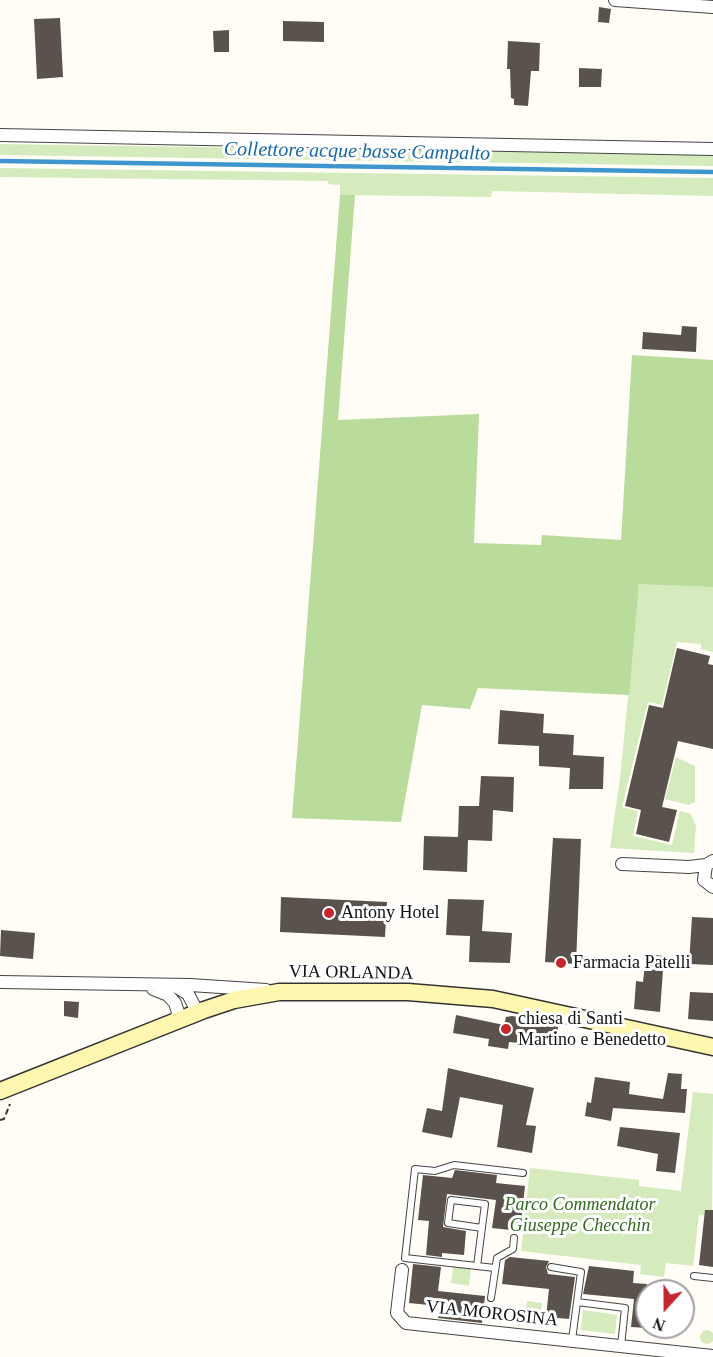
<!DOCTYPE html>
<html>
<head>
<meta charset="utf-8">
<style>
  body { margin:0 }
  #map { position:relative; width:713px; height:1357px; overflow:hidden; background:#fffdf5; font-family:Georgia,serif }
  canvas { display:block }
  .north { position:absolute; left:635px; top:1279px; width:60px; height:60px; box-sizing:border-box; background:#fff; border:2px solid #a0a0a0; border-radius:50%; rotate:201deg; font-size:16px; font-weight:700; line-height:24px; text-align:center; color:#111 }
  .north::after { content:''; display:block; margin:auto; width:21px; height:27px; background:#c4262e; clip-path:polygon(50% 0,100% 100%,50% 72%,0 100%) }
</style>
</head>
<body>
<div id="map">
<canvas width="713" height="1357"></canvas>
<div class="north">N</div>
</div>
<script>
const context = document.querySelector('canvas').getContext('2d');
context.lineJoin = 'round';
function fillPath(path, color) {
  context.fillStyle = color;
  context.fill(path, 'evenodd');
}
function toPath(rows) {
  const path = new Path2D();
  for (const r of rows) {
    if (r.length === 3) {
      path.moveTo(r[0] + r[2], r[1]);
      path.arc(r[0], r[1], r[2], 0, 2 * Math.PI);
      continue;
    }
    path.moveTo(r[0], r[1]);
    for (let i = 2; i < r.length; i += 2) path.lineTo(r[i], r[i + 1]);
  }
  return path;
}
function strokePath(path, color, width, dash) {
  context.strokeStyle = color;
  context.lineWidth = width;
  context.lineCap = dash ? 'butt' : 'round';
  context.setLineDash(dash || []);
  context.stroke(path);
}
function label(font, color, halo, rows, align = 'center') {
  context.font = font + ' Georgia,serif';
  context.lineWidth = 6;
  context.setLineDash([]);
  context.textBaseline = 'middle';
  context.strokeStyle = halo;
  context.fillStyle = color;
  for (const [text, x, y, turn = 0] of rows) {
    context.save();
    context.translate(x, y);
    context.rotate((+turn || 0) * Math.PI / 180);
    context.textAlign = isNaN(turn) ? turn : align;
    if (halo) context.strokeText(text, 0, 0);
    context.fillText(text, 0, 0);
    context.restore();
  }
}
const green = toPath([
  [0,144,713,155,713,166,0,155],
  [0,168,713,178,713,196,492,191,491,197,340,195,340,185,328,184,328,181,0,177],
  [639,583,713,587,713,652,701,649,701,644,677,642,662,705,648,702,622,807,638,811,633,836,672,845,680,811,691,814,696,826,694,853,610,848,620,779],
  [676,757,695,766,695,802,689,805,665,799],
  [693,1092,713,1094,712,1216,699,1215,693,1266,666,1263,664,1277,640,1274,641,1265,521,1251,530,1168,639,1180,639,1186,681,1191],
  [453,1267,471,1269,469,1286,451,1283],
  [527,1301,542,1303,540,1324,524,1323],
  [583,1310,617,1315,615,1334,581,1330],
  [707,1337,7]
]);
const forest = toPath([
  [340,195,355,195,338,420,479,414,474,543,541,545,542,535,621,540,632,355,713,360,713,587,639,584,629,695,478,688,470,709,422,705,401,822,292,818]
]);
const stream = toPath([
  [0,161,713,172]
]);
const building = toPath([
  [599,7,611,9,609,23,598,22],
  [60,18,63,77,37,79,34,19],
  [283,21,324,22,324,42,283,41],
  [229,30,229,52,214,52,213,31],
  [508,41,540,43,539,71,531,71,528,106,514,105,514,99,511,98,510,69,507,69],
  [579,68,602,69,601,87,579,87],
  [682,326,697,327,696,352,642,349,643,332,681,335],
  [677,648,710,656,708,664,713,665,713,749,678,741,662,807,677,810,669,842,636,834,641,810,625,806,649,705,663,708],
  [500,710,544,714,543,733,574,735,573,755,604,757,603,789,569,789,570,768,539,766,539,746,498,744],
  [481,776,514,777,513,812,493,810,492,841,468,840,467,872,423,870,424,836,458,837,459,806,479,806],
  [553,838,581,839,576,964,545,962],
  [281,897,387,902,385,937,280,932],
  [448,899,484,900,482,931,512,933,510,963,469,962,470,936,446,935],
  [692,917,713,918,713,965,689,964],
  [1,930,35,933,33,959,0,956],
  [646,954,664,956,660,1012,634,1009,636,981,643,982],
  [690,992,713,993,713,1021,688,1019],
  [64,1001,79,1002,78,1018,64,1016],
  [456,1015,504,1025,506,1017,512,1016,559,1024,554,1044,540,1041,538,1045,509,1042,508,1049,488,1046,489,1039,453,1033],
  [448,1068,534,1088,526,1125,536,1126,532,1153,497,1147,503,1105,460,1097,452,1138,422,1132,427,1108,442,1111],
  [668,1073,682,1074,681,1089,687,1089,685,1113,613,1108,611,1121,585,1116,587,1102,591,1103,595,1077,630,1082,629,1094,663,1099],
  [620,1127,680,1133,675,1173,656,1171,658,1154,617,1146],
  [455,1170,497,1175,496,1183,525,1186,520,1231,492,1228,496,1200,447,1194,443,1227,466,1231,464,1255,442,1253,442,1257,426,1255,429,1221,418,1220,423,1175,452,1178],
  [705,1210,713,1210,713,1267,699,1265],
  [510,1257,549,1261,546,1267,548,1274,575,1277,569,1319,546,1317,549,1289,502,1284,505,1260],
  [413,1264,441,1267,438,1291,485,1296,482,1323,438,1318,439,1306,409,1303],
  [589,1266,634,1271,633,1283,647,1284,647,1328,631,1327,634,1299,583,1294]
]);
const path = toPath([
  [0,1120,4,1119,10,1104]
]);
const lane = toPath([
  [477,1266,485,1204,451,1200,448,1223,482,1228],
  [551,1267,581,1272,572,1340],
  [495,1268,405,1258,415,1169,435,1171,454,1165,523,1173],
  [694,1276,713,1278],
  [491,1298,497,1258,513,1249,514,1238],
  [577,1302,625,1308,621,1346]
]);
const street = toPath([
  [615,0,713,7],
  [0,135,713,149],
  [622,864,689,867,706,865,713,861],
  [706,865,704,880,713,887],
  [0,982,190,985,266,990],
  [175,986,188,994,198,1013],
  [153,989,168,995,175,1003,178,1012,176,1021],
  [402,1270,397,1313,406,1323,713,1356]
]);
const secondary = toPath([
  [0,1091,204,1010,234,1000,279,992,408,992,493,999,713,1047]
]);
const markers = [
  [329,913,6,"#c4262e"],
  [561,963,6,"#c4262e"],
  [506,1029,6,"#c4262e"]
];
const poiNames = [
  ["Antony Hotel",341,913],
  ["Farmacia Patelli",573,963],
  ["chiesa di Santi",518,1019],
  ["Martino e Benedetto",518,1040]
];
const streetNames = [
  ["VIA ORLANDA",351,973,1],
  ["VIA MOROSINA",492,1314,6]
];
const parkNames = [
  ["Parco Commendator",580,1205],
  ["Giuseppe Checchin",580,1226]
];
const waterNames = [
  ["Collettore acque basse Campalto",357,152,1]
];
fillPath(green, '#d5ebbd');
fillPath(forest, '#b9dc9c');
strokePath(stream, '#3f96cf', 4.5);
fillPath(building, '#5a524d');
strokePath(lane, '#444', 8);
strokePath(street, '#444', 14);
strokePath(secondary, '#333', 19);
strokePath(path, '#333', 2, [6, 3]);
strokePath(lane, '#fff', 6);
strokePath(street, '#fff', 12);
strokePath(secondary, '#fff6b0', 16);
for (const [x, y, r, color] of markers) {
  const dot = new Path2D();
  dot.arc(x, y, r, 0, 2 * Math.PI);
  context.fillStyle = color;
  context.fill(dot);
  strokePath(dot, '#fff', 2);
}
label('18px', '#111', '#fff', poiNames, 'left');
label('18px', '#111', '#fff', streetNames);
label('italic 18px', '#2f6b1f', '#fff', parkNames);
label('italic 20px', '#1768a6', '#fff', waterNames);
</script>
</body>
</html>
